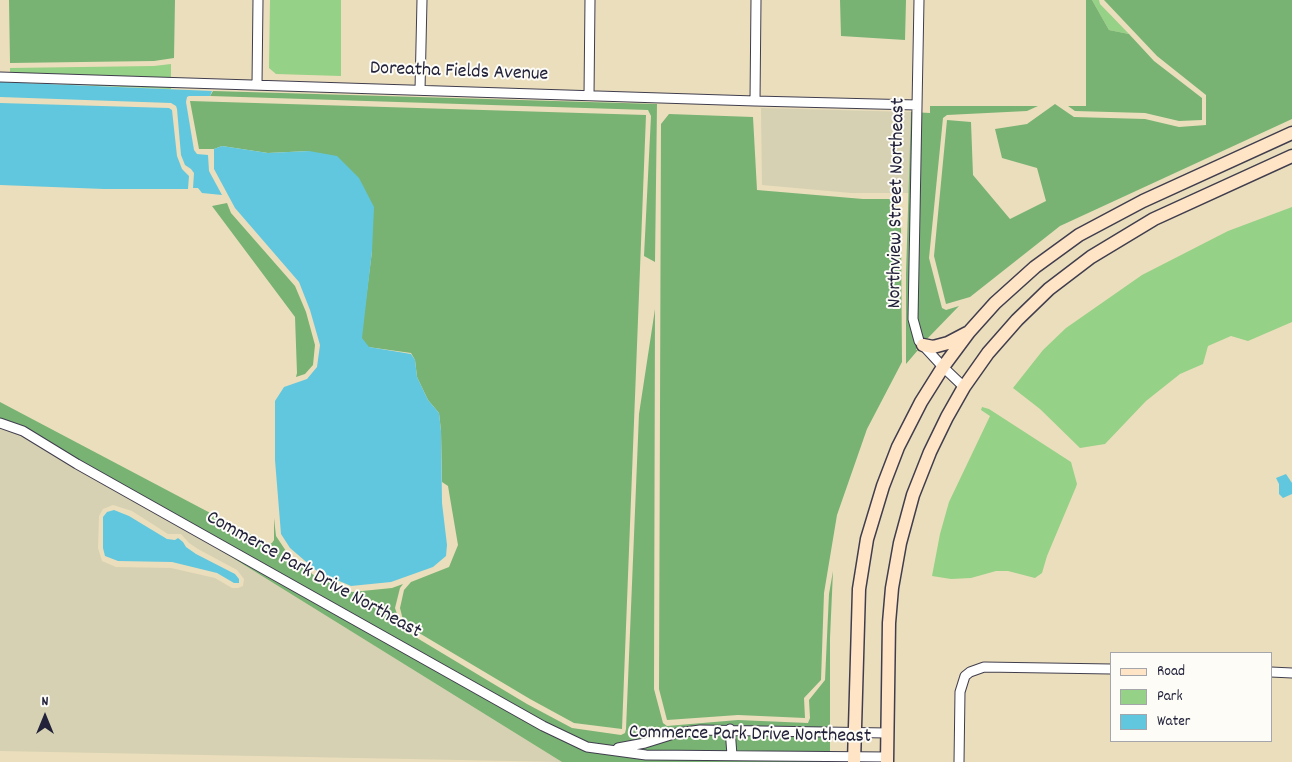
<!DOCTYPE html>
<html>
<head>
<meta charset="utf-8">
<style>
  body { margin:0 }
  #map { position:relative; width:1292px; height:762px; overflow:hidden; background:#ebdebc; font-family:Dekko,sans-serif }
  canvas { display:block }
  .legend { position:absolute; left:1110px; top:652px; width:162px; height:90px; box-sizing:border-box; background:#fdfcf7; border:1px solid #a5a5ac; margin:0; padding:6px 9px; list-style:none; font-size:15px; color:#22223b }
  .legend li { display:flex; align-items:center; gap:10px; height:25px }
  .legend b { width:25px; border:1px solid #a5a5ac }
  .north { position:absolute; left:20px; top:692px; width:50px; height:50px; -webkit-text-stroke:4px #fdfcf7; paint-order:stroke; rotate:0deg; font-size:14px; font-weight:700; line-height:20px; text-align:center; color:#22223b }
  .north::after { content:''; display:block; margin:auto; width:18px; height:22px; background:#22223b; clip-path:polygon(50% 0,100% 100%,50% 72%,0 100%) }
</style>
</head>
<body>
<div id="map">
<canvas width="1292" height="762"></canvas>
<ul class="legend">
<li><b style="height:6px;background:#ffe4c6"></b>Road</li>
<li><b style="height:14px;background:#95d186"></b>Park</li>
<li><b style="height:14px;background:#61c7de"></b>Water</li>
</ul>
<div class="north">N</div>
</div>
<script>
const context = document.querySelector('canvas').getContext('2d');
context.lineJoin = 'round';
function fillPath(path, color) {
  context.fillStyle = color;
  context.fill(path, 'evenodd');
}
function toPath(rows) {
  const path = new Path2D();
  for (const r of rows) {
    path.moveTo(r[0], r[1]);
    for (let i = 2; i < r.length; i += 2) path.lineTo(r[i], r[i + 1]);
  }
  return path;
}
function strokePath(path, color, width, dash) {
  context.strokeStyle = color;
  context.lineWidth = width;
  context.lineCap = dash ? 'butt' : 'round';
  context.setLineDash(dash || []);
  context.stroke(path);
}
function label(font, color, halo, rows, align = 'center') {
  context.font = font + ' Dekko,sans-serif';
  context.lineWidth = 4;
  context.setLineDash([]);
  context.textBaseline = 'middle';
  context.strokeStyle = halo;
  context.fillStyle = color;
  for (const [text, x, y, turn = 0] of rows) {
    context.save();
    context.translate(x, y);
    context.rotate((+turn || 0) * Math.PI / 180);
    context.textAlign = isNaN(turn) ? turn : align;
    if (halo) context.strokeText(text, 0, 0);
    context.fillText(text, 0, 0);
    context.restore();
  }
}
const built = toPath([
  [761,108,911,112,909,193,851,193,762,185],
  [0,421,54,447,562,762,0,751],
  [113,505,132,511,168,534,181,534,189,543,198,549,237,570,244,579,243,586,238,588,232,588,215,578,171,568,116,567,102,561,98,548,99,516,103,509]
]);
const green = toPath([
  [270,0,341,0,341,76,276,74,269,68],
  [1092,0,1099,0,1100,4,1129,34,1109,30],
  [171,64,171,89,10,82,10,68,154,66],
  [1292,207,1292,322,1248,341,1231,336,1208,346,1203,364,1180,374,1146,401,1105,444,1080,448,1040,409,1013,388,1043,350,1066,328,1142,275,1228,231],
  [982,407,989,409,1071,462,1077,484,1076,487,1047,556,1042,573,1035,578,1008,571,996,571,971,578,951,579,932,576,940,534,949,502,990,416,981,410]
]);
const forest = toPath([
  [9,0,175,0,174,58,154,61,10,63],
  [840,0,906,0,905,40,841,36],
  [1086,0,1092,0,1109,30,1129,34,1154,61,1202,98,1202,120,1179,121,1145,113,1075,111,1068,106,1086,106],
  [1104,0,1292,0,1292,119,1060,226,970,297,946,304,934,256,947,120,971,122,973,175,1010,219,1046,201,1037,168,1002,158,995,129,1027,124,1055,104,1074,117,1145,119,1179,127,1206,125,1206,95,1157,56],
  [213,91,657,104,655,262,644,256,651,116,648,110,210,96],
  [190,101,646,115,622,729,574,723,530,699,404,624,400,608,404,590,411,582,449,567,458,545,448,486,442,482,441,431,439,413,428,400,417,377,415,360,411,353,368,347,361,338,372,251,309,151,268,153,222,146,214,149,199,149],
  [930,106,1038,106,1027,111,947,115,943,118,929,258,942,308,946,310,959,306,927,339,918,338,916,350,918,350,906,364,906,274,911,112,930,113],
  [669,114,753,117,757,190,863,199,894,199,901,229,902,362,867,429,837,515,824,593,821,680,804,698,805,718,738,715,667,720,659,689,661,124],
  [227,203,231,213,295,286,306,312,315,345,313,365,305,374,296,377,297,373,295,317,212,206],
  [655,309,654,689,663,723,667,726,738,720,808,723,810,718,809,700,825,680,829,594,833,571,830,638,830,762,562,762,54,447,0,421,0,402,269,544,272,543,274,540,274,518,276,536,286,551,286,557,306,569,316,577,352,592,392,588,403,584,400,588,395,608,402,629,527,704,572,728,621,735,625,733,626,729,639,414]
]);
const water = toPath([
  [0,82,212,91,210,96,189,96,187,97,186,102,194,150,197,154,208,155,209,171,222,195,202,193,198,188,193,188,194,173,191,169,185,165,181,155,177,109,176,106,171,103,0,97],
  [0,103,169,108,172,110,177,156,182,169,189,176,188,189,104,189,0,185],
  [222,146,268,153,309,151,337,156,359,178,374,207,372,251,362,338,369,347,411,354,415,360,417,377,428,400,439,413,441,431,442,503,447,545,446,556,433,567,391,582,351,586,318,572,290,548,281,534,275,460,275,401,284,387,307,379,317,367,320,345,310,310,299,282,235,208,214,169,214,149],
  [1286,474,1292,483,1292,494,1283,498,1279,494,1279,484,1276,478],
  [114,510,129,516,167,539,175,540,178,538,183,542,186,547,196,554,235,574,239,579,239,583,234,583,217,573,172,562,118,561,105,556,103,548,103,517,107,512]
]);
const street = toPath([
  [919,0,913,319,919,341,943,367,964,387],
  [0,77,755,101,917,105],
  [257,84,258,0],
  [420,90,422,0],
  [589,95,590,0],
  [755,101,756,0],
  [0,423,23,431,77,464,543,726,587,747,646,755,887,757],
  [1271,672,1292,673],
  [730,729,732,755],
  [618,748,645,743,677,733,700,730,887,733],
  [959,762,960,692,965,676,970,672,984,667,1111,669]
]);
const secondary = toPath([
  [923,345,933,347,948,343,967,333],
  [854,762,859,589,867,539,883,486,898,447,921,402,943,367,969,332,995,303,1035,267,1079,235,1143,201,1292,133],
  [887,762,889,623,892,588,900,543,913,495,930,452,947,417,964,387,988,353,1017,320,1049,289,1091,257,1154,219,1292,156]
]);
const streetNames = [
  ["Doreatha Fields Avenue",459,73,2],
  ["Northview Street Northeast",898,203,-89],
  ["Commerce Park Drive Northeast",313,576,29],
  ["Commerce Park Drive Northeast",750,736,1]
];
fillPath(built, '#d6d1b2');
fillPath(green, '#95d186');
fillPath(forest, '#78b373');
fillPath(water, '#61c7de');
strokePath(street, '#403e4e', 11);
strokePath(secondary, '#403e4e', 15);
strokePath(street, '#fff', 9);
strokePath(secondary, '#ffe4c6', 12);
label('20px', '#22223b', '#fdfcf7', streetNames);
</script>
</body>
</html>
